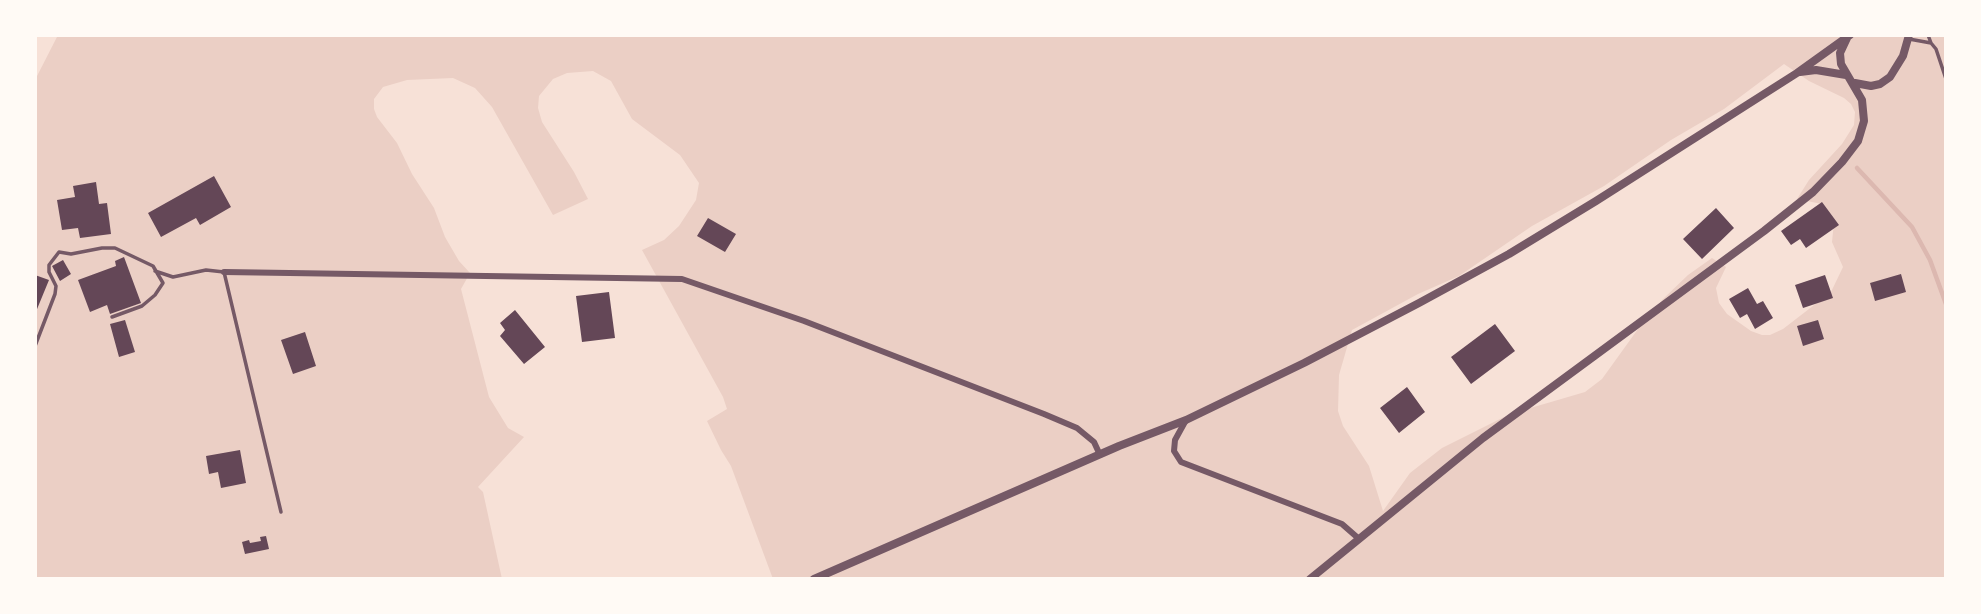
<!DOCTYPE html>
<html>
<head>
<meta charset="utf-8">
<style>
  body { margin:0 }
  #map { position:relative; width:1981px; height:614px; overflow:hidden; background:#f7e1d7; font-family:Manrope,sans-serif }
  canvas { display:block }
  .frame { position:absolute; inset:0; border:37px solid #fffaf5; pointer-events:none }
</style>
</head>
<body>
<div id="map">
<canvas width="1981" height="614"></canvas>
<div class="frame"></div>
</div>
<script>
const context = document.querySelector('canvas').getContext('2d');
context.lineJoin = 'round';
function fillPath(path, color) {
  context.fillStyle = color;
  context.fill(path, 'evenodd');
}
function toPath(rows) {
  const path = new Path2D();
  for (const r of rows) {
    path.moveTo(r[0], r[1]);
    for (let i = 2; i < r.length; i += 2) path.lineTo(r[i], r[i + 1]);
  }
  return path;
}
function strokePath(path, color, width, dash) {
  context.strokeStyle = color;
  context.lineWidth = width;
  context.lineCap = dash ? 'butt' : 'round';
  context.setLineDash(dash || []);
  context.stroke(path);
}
const green = toPath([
  [58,35,1946,35,1946,579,773,579,731,466,721,450,707,421,727,409,723,397,642,250,664,240,679,226,696,200,699,183,680,155,632,119,611,81,593,71,567,73,553,79,539,96,538,108,542,122,574,172,588,199,553,215,492,107,475,88,453,78,407,80,383,87,374,99,374,109,377,117,397,143,412,174,434,208,445,237,459,261,470,273,461,289,489,397,508,428,524,437,478,487,483,492,502,579,35,579,35,80],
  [1784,64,1809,81,1844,98,1851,104,1855,112,1854,125,1842,144,1809,180,1797,199,1822,204,1834,222,1832,242,1843,267,1831,292,1783,329,1770,335,1762,335,1751,331,1727,314,1719,303,1716,288,1726,267,1712,258,1688,275,1663,299,1638,329,1602,379,1585,392,1510,414,1442,448,1410,473,1383,511,1369,466,1343,426,1338,411,1339,375,1352,330,1418,294,1459,276,1532,226,1604,186,1671,140,1724,109]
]);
const stream = toPath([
  [1857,168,1912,227,1930,260,1946,304]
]);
const building = toPath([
  [214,176,231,207,200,225,196,218,161,237,148,213],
  [96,182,99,204,107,203,111,234,80,238,78,228,62,230,57,200,75,197,73,186],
  [1822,202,1839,225,1806,248,1800,239,1791,245,1781,231],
  [1716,208,1734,228,1702,259,1683,239],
  [708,218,736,234,725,252,697,236],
  [124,257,141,303,110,314,107,305,90,312,78,280,116,266,115,261],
  [63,260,71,274,60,281,52,266],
  [1901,274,1906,292,1875,301,1870,283],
  [35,275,49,280,35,314],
  [1825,275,1833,298,1803,308,1795,285],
  [1748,288,1757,304,1763,301,1773,318,1755,329,1747,314,1740,318,1729,299],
  [609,292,615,338,582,342,576,296],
  [515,310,545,347,524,364,500,336,505,330,500,323],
  [125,320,135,352,119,357,110,324],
  [1818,320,1824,339,1803,346,1797,326],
  [1495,324,1515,351,1471,384,1451,357],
  [305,332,316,366,293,374,281,340],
  [1407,387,1425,412,1399,433,1380,408],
  [240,450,246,483,221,488,218,472,209,474,206,456],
  [266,536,269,549,245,554,242,542,249,540,250,543,261,541,260,537]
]);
const service = toPath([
  [1928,35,1931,43],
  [1909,39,1931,43,1936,49,1946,79],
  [155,271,173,277,206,270,224,272,281,512],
  [35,346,55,294,56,286,49,272,49,265,59,252,71,254,102,248,115,248,153,266,163,283,155,295,142,306,112,317]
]);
const minor = toPath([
  [224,272,682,279,804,321,1044,414,1077,428,1094,442,1100,455],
  [1186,420,1175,440,1174,451,1181,462,1342,524,1358,538]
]);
const tertiary = toPath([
  [1800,72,1816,70,1846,75],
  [1855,83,1871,86,1880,84,1890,77,1903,56,1909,35],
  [814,579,1119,446,1186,420,1304,363,1419,303,1509,254,1596,201,1797,73,1850,35],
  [1310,579,1483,438,1764,231,1813,192,1842,162,1858,141,1864,121,1862,100,1841,64,1840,53,1847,38]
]);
fillPath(green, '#ebcfc5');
strokePath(stream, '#dcb8b0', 4.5);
fillPath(building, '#644757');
strokePath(service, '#755966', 3.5);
strokePath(minor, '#755966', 6);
strokePath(tertiary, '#755966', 8);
</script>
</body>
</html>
